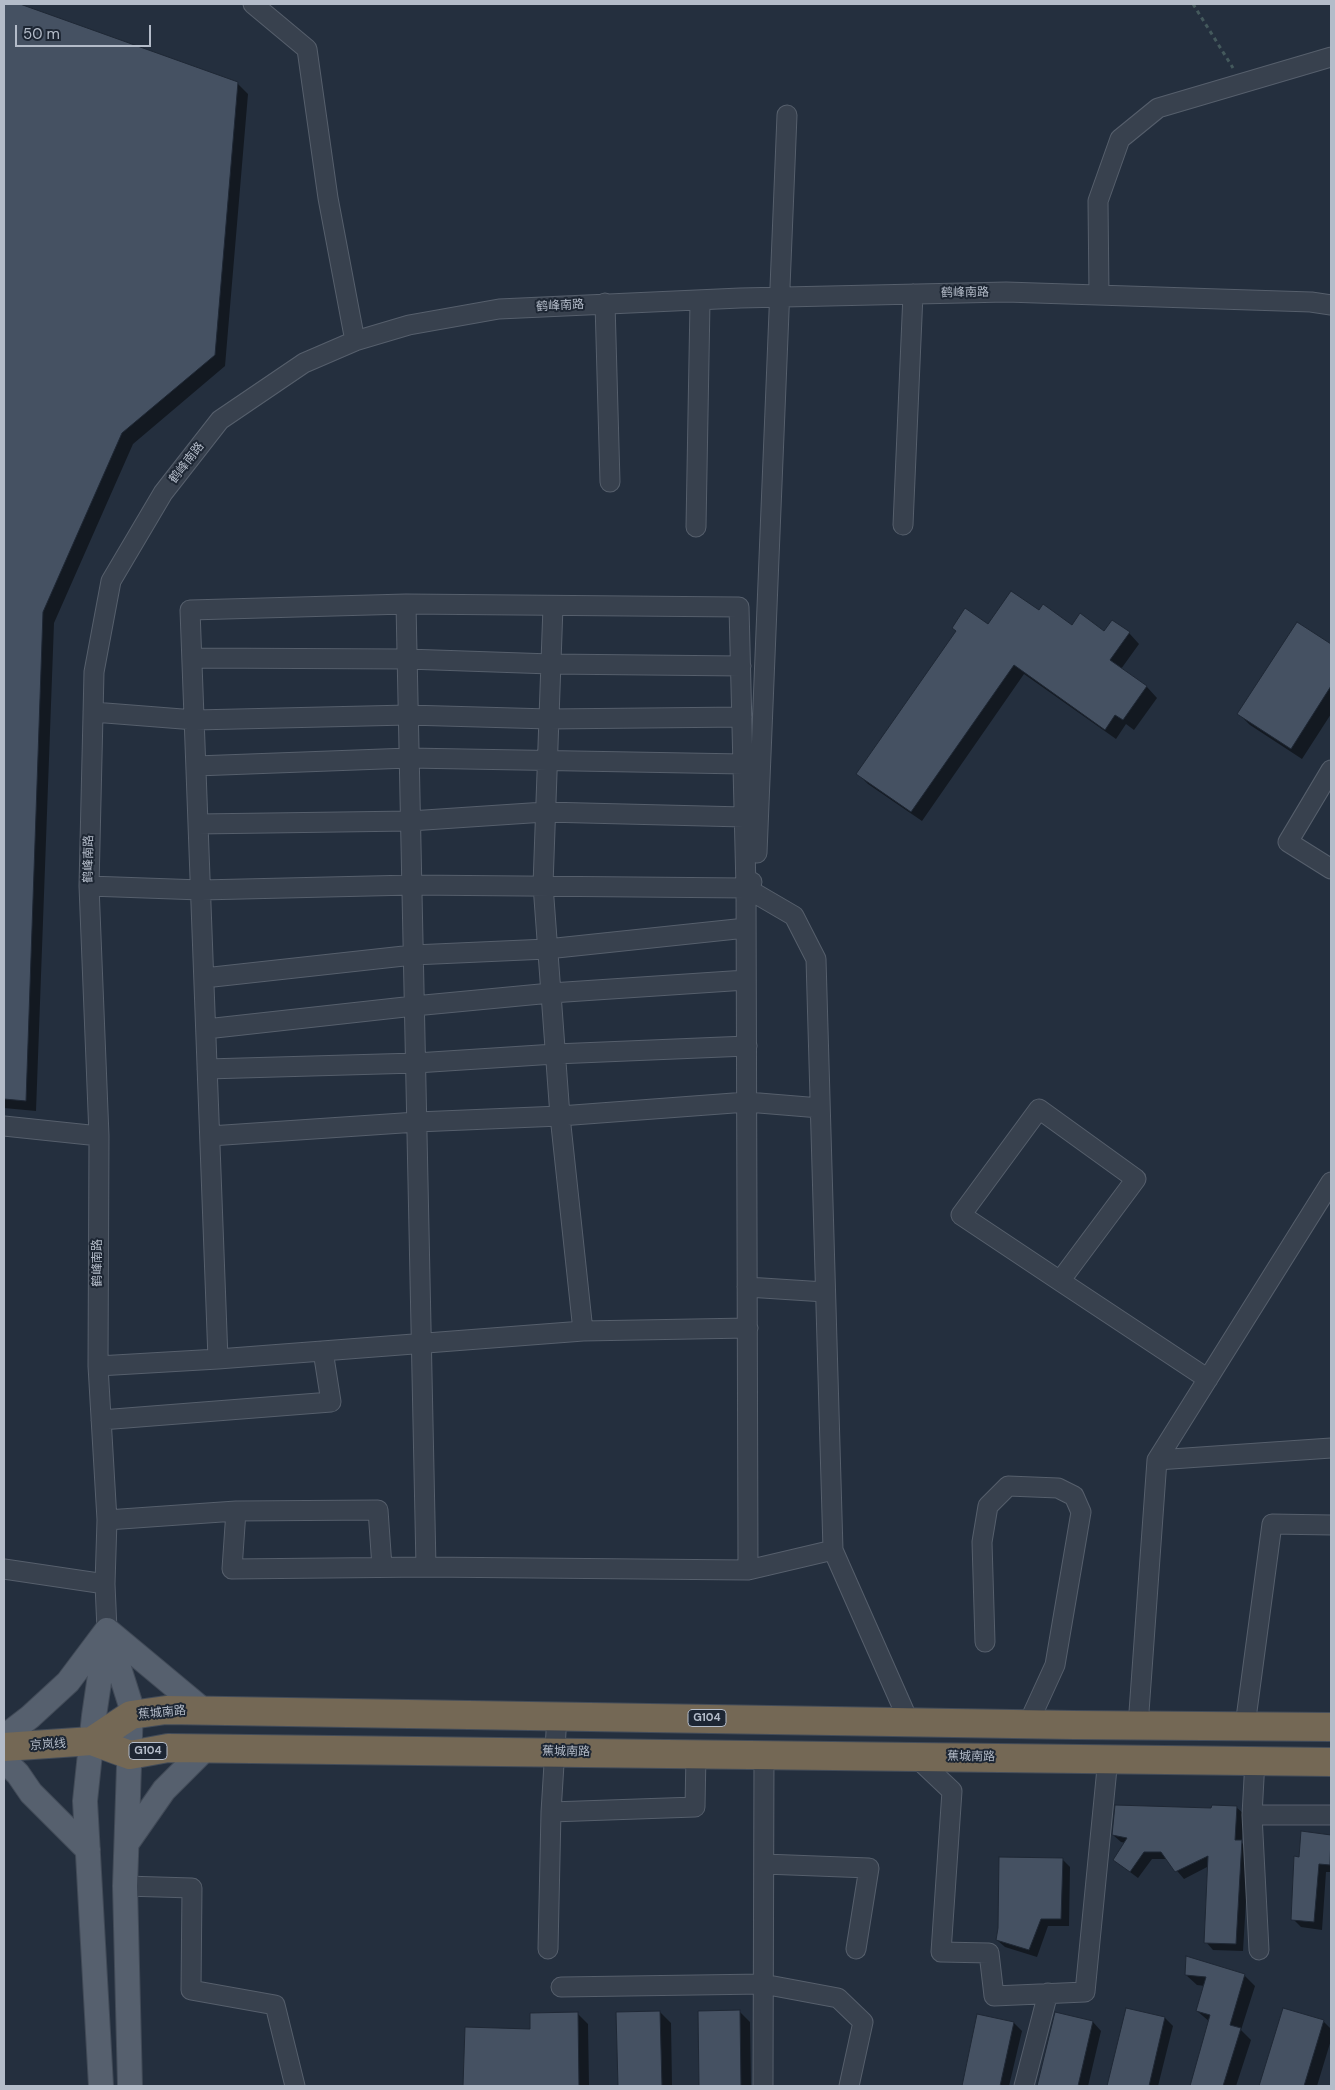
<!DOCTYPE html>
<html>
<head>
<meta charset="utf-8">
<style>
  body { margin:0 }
  #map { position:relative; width:1335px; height:2090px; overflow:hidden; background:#242f3e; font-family:"DM Sans",sans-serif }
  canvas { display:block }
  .frame { position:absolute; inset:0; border:5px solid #b4bcc9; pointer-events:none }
  .scale { position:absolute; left:15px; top:25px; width:136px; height:22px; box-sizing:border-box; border:2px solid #b4bcc9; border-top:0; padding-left:6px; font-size:15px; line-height:18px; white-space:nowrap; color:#b4bcc9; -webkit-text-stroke:4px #1d2633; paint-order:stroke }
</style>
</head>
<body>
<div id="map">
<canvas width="1335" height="2090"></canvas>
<div class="frame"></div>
<div class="scale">50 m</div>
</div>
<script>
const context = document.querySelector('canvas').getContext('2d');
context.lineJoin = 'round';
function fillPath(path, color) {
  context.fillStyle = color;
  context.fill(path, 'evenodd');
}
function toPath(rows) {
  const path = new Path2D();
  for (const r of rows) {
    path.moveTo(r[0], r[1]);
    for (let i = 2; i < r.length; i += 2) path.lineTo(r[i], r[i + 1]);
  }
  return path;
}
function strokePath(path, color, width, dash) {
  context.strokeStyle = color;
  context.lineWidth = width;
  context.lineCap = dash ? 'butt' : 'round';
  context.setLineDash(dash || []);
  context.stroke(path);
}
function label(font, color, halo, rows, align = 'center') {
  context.font = font + ' "DM Sans","Noto Sans SC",sans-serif';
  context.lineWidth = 4;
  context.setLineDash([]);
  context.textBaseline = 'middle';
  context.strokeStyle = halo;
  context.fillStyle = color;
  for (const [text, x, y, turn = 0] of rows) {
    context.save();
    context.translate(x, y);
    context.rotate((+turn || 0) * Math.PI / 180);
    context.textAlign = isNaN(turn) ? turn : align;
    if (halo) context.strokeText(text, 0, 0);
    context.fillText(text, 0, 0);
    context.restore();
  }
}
const shadow = toPath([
  [4,4,17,4,237,83,248,94,225,366,133,444,54,623,36,1111,4,1108],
  [1039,612,1072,626,1104,633,1129,633,1139,644,1121,669,1147,687,1157,698,1134,730,1126,724,1116,739,1024,674,922,821,868,784,858,774,988,626],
  [1297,624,1331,646,1331,714,1302,759,1250,725,1239,714],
  [1236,1807,1244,1814,1242,1843,1249,1849,1243,1951,1213,1950,1206,1942,1209,1866,1184,1879,1167,1859,1152,1859,1138,1878,1114,1860,1126,1843,1121,1842,1113,1835,1213,1809],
  [1302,1833,1331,1836,1331,1872,1326,1872,1322,1930,1301,1927,1293,1919],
  [1062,1859,1070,1867,1069,1926,1048,1926,1037,1957,1005,1947,997,1940],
  [1186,1975,1244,1975,1255,1986,1241,2030,1251,2040,1236,2086,1191,2086,1210,2022,1197,2011,1205,1986,1197,1985],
  [1127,2009,1165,2018,1173,2026,1158,2086,1108,2086],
  [1284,2009,1323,2021,1331,2029,1331,2040,1317,2086,1260,2086],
  [739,2011,750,2022,751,2086,700,2086,700,2012],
  [660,2012,671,2023,672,2086,619,2086,618,2013],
  [577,2013,588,2024,589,2086,465,2086,466,2028,532,2030],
  [1056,2014,1093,2022,1101,2031,1088,2086,1038,2086],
  [978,2015,1014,2023,1022,2031,1009,2086,963,2086]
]);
const building = toPath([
  [4,4,20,4,238,82,215,355,122,433,43,612,26,1101,4,1099,4,4],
  [1011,591,1039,610,1043,604,1072,625,1080,613,1104,631,1112,620,1130,632,1110,660,1147,686,1123,720,1115,715,1105,730,1014,665,911,812,856,774,956,631,952,628,965,608,988,624,1011,591],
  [1297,622,1331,644,1331,686,1291,749,1237,714,1297,622],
  [1115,1805,1211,1808,1212,1805,1237,1806,1235,1840,1242,1840,1236,1944,1204,1943,1208,1856,1175,1872,1161,1852,1144,1852,1130,1872,1113,1860,1127,1838,1112,1835,1115,1805],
  [1301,1831,1331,1835,1330,1865,1319,1864,1314,1922,1291,1920,1294,1856,1299,1857,1301,1831],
  [999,1857,1063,1858,1061,1919,1041,1919,1029,1950,996,1940,998,1928,999,1857],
  [1186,1956,1245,1974,1230,2025,1241,2028,1223,2086,1190,2086,1210,2015,1196,2011,1206,1977,1185,1975,1186,1956],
  [1126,2008,1165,2017,1149,2086,1107,2086,1126,2008],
  [1283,2008,1324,2020,1304,2086,1259,2086,1283,2008],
  [740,2010,741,2086,699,2086,698,2011,740,2010],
  [660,2011,662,2086,618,2086,616,2012,660,2011],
  [578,2012,579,2086,463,2086,465,2027,530,2029,530,2013,578,2012],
  [1055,2012,1093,2021,1078,2086,1037,2086,1055,2012],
  [977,2014,1014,2022,1000,2086,962,2086,977,2014]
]);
const path = toPath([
  [1193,4,1233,68]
]);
const minor = toPath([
  [253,4,307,49,328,198,355,341],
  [1099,295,1098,201,1120,139,1158,108,1331,57],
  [605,303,610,482],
  [903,525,913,294],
  [696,527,700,302],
  [406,604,426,1567,748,1570],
  [553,606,543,885,560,1116,583,1331,748,1328],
  [192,658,407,659,551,664,741,666],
  [93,712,195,720,408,715,549,719,742,717],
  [196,766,409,758,743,764],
  [1331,770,1288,842,1331,869],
  [198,824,410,821,545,812,744,817],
  [757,853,787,115],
  [752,882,746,888,794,916,816,959,833,1550,909,1722],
  [89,886,201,890,412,885,746,888],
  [204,978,413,955,547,949,746,928],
  [206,1029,414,1006,551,993,746,980],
  [207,1069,416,1063,555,1054,747,1046],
  [4,1126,99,1136],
  [210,1136,417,1122,560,1116,747,1102,820,1108],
  [1060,1281,1136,1179,1039,1109,961,1215,1060,1281,1208,1379],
  [747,1287,825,1292],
  [583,1331,218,1359,190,610,406,604,739,607,746,888,748,1570,833,1550],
  [98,1366,218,1359],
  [101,1420,331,1402,323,1351],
  [1157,1460,1331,1448],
  [236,1511,378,1510,382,1567],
  [107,1520,236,1511,232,1569,426,1567],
  [4,1569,105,1584],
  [107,1630,105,1584,107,1520,98,1366,99,1136,89,886,94,672,111,581,163,493,220,420,304,363,355,341,409,325,499,309,740,298,1006,292,1311,302,1331,305],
  [985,1642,982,1542,988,1506,1008,1486,1058,1488,1074,1496,1081,1512,1055,1665,1028,1724],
  [1138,1726,1157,1460,1331,1182],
  [1245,1726,1272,1524,1331,1525],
  [915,1756,952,1791,941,1952,989,1953,994,1996,1085,1992,1108,1758],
  [551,1812,695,1807,696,1754],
  [1252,1815,1255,1760],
  [764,1864,869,1868,856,1949],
  [125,1886,192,1888,191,1990,275,2005,295,2086],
  [548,1949,551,1812,557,1716],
  [1259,1950,1252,1815,1331,1815],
  [561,1987,763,1984,838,1998,863,2022,849,2086],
  [763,2086,764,1754],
  [1024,2086,1048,1993]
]);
const major = toPath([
  [107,1630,131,1706,125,1886,130,2086],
  [4,1737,30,1717,68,1682,107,1630,203,1710],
  [4,1760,18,1774,31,1793,88,1850],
  [127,1843,164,1790,206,1748],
  [101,2086,85,1801,94,1716,106,1635]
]);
const highway = toPath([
  [92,1741,131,1715,166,1710,1074,1725,1331,1727],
  [4,1747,92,1741,130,1755,168,1748,1331,1762]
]);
const shields = [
  [707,1718,38],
  [148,1751,38]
];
const shieldNames = [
  ["G104",707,1718],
  ["G104",148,1751]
];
const streetNames = [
  ["鹤峰南路",965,293,-1],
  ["鹤峰南路",560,306,-3],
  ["鹤峰南路",187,463,-52],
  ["鹤峰南路",89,859,-89],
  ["鹤峰南路",98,1263,-90],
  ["蕉城南路",162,1713,-5],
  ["京岚线",48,1745,-4],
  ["蕉城南路",566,1752,1],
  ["蕉城南路",971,1757,1]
];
fillPath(shadow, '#0007');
fillPath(building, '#455162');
strokePath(building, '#1f2835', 1);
strokePath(minor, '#565f6c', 21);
strokePath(major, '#414a57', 26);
strokePath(highway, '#434c59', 30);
strokePath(path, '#44595c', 3, [4, 4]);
strokePath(minor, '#38414e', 19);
strokePath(major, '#56606e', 24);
strokePath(highway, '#746855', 28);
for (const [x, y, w] of shields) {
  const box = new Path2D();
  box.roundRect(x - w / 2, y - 8.5, w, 17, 4);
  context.fillStyle = '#1d2633';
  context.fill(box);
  strokePath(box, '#b4bcc9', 1);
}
label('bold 11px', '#b4bcc9', null, shieldNames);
label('12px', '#b4bcc9', '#1d2633', streetNames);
</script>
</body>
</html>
